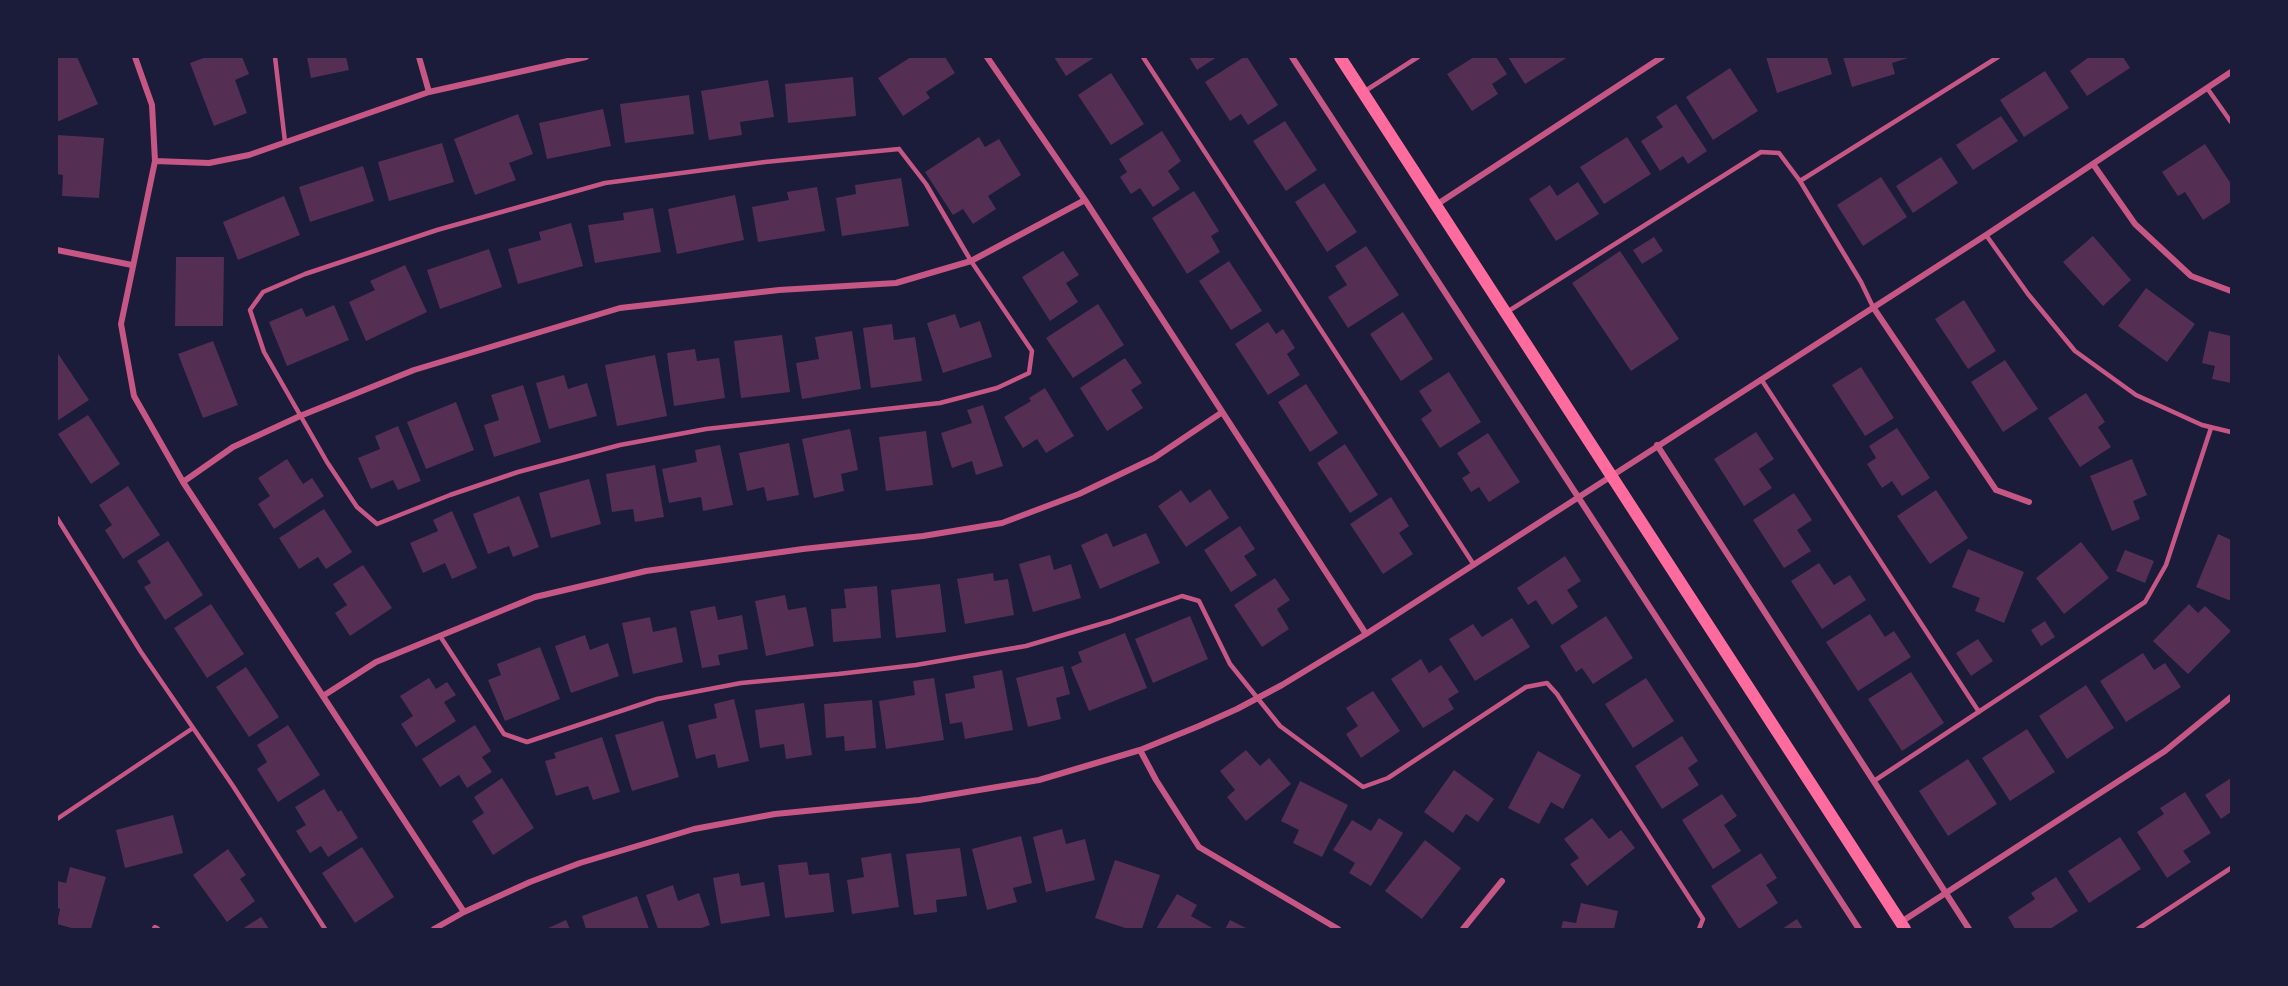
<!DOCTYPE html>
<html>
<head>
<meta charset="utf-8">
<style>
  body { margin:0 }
  #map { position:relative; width:2288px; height:986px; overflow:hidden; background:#1b1b3a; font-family:"Source Sans 3",sans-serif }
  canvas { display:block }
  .frame { position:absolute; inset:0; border:58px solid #1b1b3a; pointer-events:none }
</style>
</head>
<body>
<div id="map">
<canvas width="2288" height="986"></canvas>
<div class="frame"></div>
</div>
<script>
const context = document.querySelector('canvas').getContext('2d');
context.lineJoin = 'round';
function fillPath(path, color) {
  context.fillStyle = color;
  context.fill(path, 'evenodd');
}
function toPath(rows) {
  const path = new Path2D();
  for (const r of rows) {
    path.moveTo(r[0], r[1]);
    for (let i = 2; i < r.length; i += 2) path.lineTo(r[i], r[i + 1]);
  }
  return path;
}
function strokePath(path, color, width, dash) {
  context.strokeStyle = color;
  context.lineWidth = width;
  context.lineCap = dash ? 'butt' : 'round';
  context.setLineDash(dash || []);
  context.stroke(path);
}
const building = toPath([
  [60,57,77,57,98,104,57,122,57,58],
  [206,57,242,57,249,74,235,80,247,113,214,126,190,63],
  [307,57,346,57,349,70,311,78],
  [911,57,945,57,955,73,926,92,930,98,903,116,878,78],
  [1054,57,1095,57,1066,76],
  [1189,57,1217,57,1197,70],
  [1244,57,1247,57,1278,105,1248,125,1241,114,1230,121,1205,82],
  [1474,57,1496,57,1507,74,1492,84,1498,94,1472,111,1447,74],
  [1508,57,1568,57,1525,84],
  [1766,57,1827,57,1832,74,1777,93],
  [1843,57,1908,57,1908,58,1892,63,1895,74,1852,87],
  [2089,57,2123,57,2130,68,2087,96,2070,71],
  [1730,68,1758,111,1713,140,1686,97],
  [2045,71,2069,108,2024,137,2000,100],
  [1111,73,1144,124,1111,145,1078,95],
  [853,77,856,116,788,123,785,84],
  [768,80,774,117,740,122,742,135,709,140,701,91],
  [689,95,694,134,625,143,620,104],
  [1676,104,1707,151,1688,164,1683,156,1660,171,1641,141,1663,127,1656,117],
  [603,109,611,146,547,159,539,123],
  [518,114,533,154,509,163,516,180,475,195,454,139],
  [2001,116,2018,141,1973,170,1956,145],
  [1285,121,1317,170,1286,191,1253,141],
  [1162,131,1181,161,1168,171,1180,189,1153,207,1140,188,1131,194,1120,177,1127,172,1119,159],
  [57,135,104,138,99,198,62,196,63,175,57,174],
  [979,137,985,147,999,139,1021,175,988,196,996,209,973,224,963,209,953,215,925,172],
  [1627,137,1651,174,1604,204,1580,167],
  [442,143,454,182,389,201,378,162],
  [2205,144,2231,184,2231,202,2203,220,2185,192,2178,196,2162,172],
  [1941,157,1958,183,1913,213,1896,186],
  [363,166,374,201,310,222,299,187],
  [1881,177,1907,217,1863,246,1837,205],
  [901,178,909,226,842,236,836,198,856,194,855,185],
  [1578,182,1599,214,1556,241,1529,199,1550,185,1557,196],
  [1324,183,1357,232,1327,252,1295,202],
  [817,187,825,231,758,242,752,207,789,200,787,192],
  [1194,191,1219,231,1211,236,1220,252,1187,274,1152,218],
  [735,195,744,240,677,254,668,209],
  [284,196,300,235,238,260,223,222],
  [653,208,661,252,595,263,588,225,624,220,623,213],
  [571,223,583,266,518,284,508,249,541,240,539,232],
  [2093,236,2131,280,2103,306,2063,262],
  [1654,237,1663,251,1642,264,1633,250],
  [1366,246,1399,295,1348,328,1328,297,1347,285,1335,266],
  [489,249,502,287,440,309,427,270],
  [1063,251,1079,275,1066,283,1078,302,1050,321,1022,277],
  [1620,251,1679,339,1631,371,1572,283],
  [176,257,224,257,223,326,175,326],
  [1229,261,1262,311,1231,330,1199,281],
  [405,265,427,312,366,341,349,302,375,290,370,281],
  [2146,288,2195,324,2167,362,2118,326],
  [1964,300,1996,351,1968,369,1935,319],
  [1098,304,1124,345,1073,378,1046,338],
  [334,305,349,340,287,366,269,322,302,308,306,317],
  [1403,312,1433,359,1401,381,1370,334],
  [955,314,960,328,980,321,992,357,943,373,927,323],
  [1268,322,1276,334,1283,329,1295,348,1287,354,1300,375,1268,395,1235,344],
  [892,324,894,340,915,337,922,381,871,388,863,328],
  [852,331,861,389,802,399,796,363,819,359,815,337],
  [2209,331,2231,336,2231,383,2212,379,2215,366,2202,363],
  [782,335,790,392,741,398,734,341],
  [213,341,238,405,203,418,178,354],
  [695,349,697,361,719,358,725,398,674,406,667,353],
  [57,352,89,400,57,421],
  [655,355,667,416,617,426,605,365],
  [1125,358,1142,383,1131,390,1143,408,1107,431,1080,388],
  [2005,360,2038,409,2003,432,1971,382],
  [1861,367,1894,418,1865,436,1832,385],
  [1449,372,1481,422,1440,448,1421,419,1432,411,1419,391],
  [564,375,568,389,587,383,597,416,549,429,536,383],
  [1306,384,1338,433,1310,452,1278,402],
  [523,385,541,442,494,457,484,425,499,420,491,395],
  [1045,388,1074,436,1046,453,1037,439,1023,448,1004,417,1031,401,1029,398],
  [2086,393,2105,422,2098,427,2111,447,2080,467,2048,418],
  [456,402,474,450,426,469,407,422],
  [983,405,1003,466,976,475,972,461,952,468,941,433,972,423,967,410],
  [88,415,120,464,91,484,58,434],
  [398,426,421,481,398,490,393,480,371,489,358,458,380,449,375,436],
  [1897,428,1930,478,1902,496,1892,481,1882,488,1867,464,1876,458,1869,446],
  [850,429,858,470,841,474,844,491,814,498,802,439],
  [926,431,933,485,886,491,879,437],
  [1756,432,1774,459,1759,469,1772,488,1744,506,1714,459],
  [1488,433,1520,482,1489,502,1479,487,1471,492,1462,478,1470,473,1457,453],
  [789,443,799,495,767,501,764,487,747,491,739,453],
  [1345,444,1378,495,1350,513,1317,463],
  [720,445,733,505,703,511,701,497,669,503,662,469,697,462,695,450],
  [287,459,303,484,312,478,324,496,274,529,258,504,270,496,258,478],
  [2132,459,2147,495,2133,501,2140,519,2112,531,2090,476],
  [655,465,664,517,635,522,633,509,612,512,606,474],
  [589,479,601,524,551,538,539,493],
  [128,486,160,535,123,559,105,530,112,525,99,505],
  [1210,489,1229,518,1186,547,1158,506,1181,490,1190,503],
  [1936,490,1968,538,1930,564,1897,516],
  [1794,493,1812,520,1797,530,1811,551,1784,568,1753,520],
  [519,496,539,547,513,557,509,546,488,554,473,514],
  [1391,497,1409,526,1399,533,1413,554,1383,574,1350,524],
  [324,509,352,552,326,569,318,557,299,569,279,538],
  [452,511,477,568,452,579,445,563,423,573,410,543,438,531,433,520],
  [1240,526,1255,549,1244,556,1257,575,1231,592,1204,550],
  [1107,533,1113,547,1146,533,1160,563,1100,589,1081,545],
  [2218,534,2231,540,2231,601,2196,587],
  [168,541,203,595,165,620,144,587,151,583,137,561],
  [2081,542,2109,578,2064,614,2036,578],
  [1968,549,2024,572,2004,623,1975,611,1980,598,1952,587],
  [2125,550,2154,561,2145,583,2116,571],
  [1050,555,1054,570,1071,564,1081,598,1033,612,1019,564],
  [1565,556,1581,581,1567,590,1578,607,1552,625,1536,600,1528,605,1517,588],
  [1819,563,1834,585,1850,575,1866,600,1822,629,1791,581],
  [363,565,392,608,350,636,335,613,347,605,333,584],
  [993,573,994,581,1008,579,1014,615,965,624,957,579],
  [1275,578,1290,600,1277,609,1289,629,1262,647,1234,605],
  [940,584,946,632,896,638,891,590],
  [877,586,881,638,833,642,831,609,846,608,844,589],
  [785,595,788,610,806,607,814,646,766,656,755,601],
  [211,604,244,654,207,678,174,628],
  [2189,604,2198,613,2205,606,2231,631,2188,674,2153,641],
  [715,606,718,620,742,615,748,649,718,655,720,665,702,668,690,611],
  [1870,614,1885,637,1894,631,1911,657,1858,691,1826,642],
  [1190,616,1208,659,1153,683,1135,639],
  [1606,616,1633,658,1593,684,1582,668,1576,672,1560,646],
  [650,617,653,632,676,627,683,662,633,674,622,623],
  [1512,618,1530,647,1475,681,1449,639,1473,624,1482,637],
  [2045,621,2055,637,2041,646,2031,630],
  [1125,633,1147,688,1089,711,1071,667,1082,662,1078,652],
  [585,635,590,650,608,643,619,676,571,693,555,646],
  [1978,639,1993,661,1971,676,1956,653],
  [540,647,560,699,505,721,488,680,501,675,497,664],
  [2143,653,2154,670,2165,663,2181,687,2126,722,2100,681],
  [1421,659,1429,673,1441,665,1459,692,1448,699,1454,709,1423,728,1391,679],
  [1063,666,1070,694,1056,698,1061,719,1028,727,1016,678],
  [246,667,279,717,249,737,216,687],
  [1002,670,1013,730,965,739,962,722,950,724,945,694,975,688,973,676],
  [1911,672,1944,723,1902,751,1868,699],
  [429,678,436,689,447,682,456,695,444,702,456,721,416,747,401,724,413,716,400,696],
  [934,678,944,740,886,749,879,701,915,695,913,681],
  [1646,678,1674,721,1633,748,1605,704],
  [2086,685,2114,728,2067,759,2039,716],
  [1373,691,1400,731,1361,758,1346,734,1358,726,1346,708],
  [734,699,749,761,718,768,715,754,696,759,688,725,717,718,714,704],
  [872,700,876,748,845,751,844,736,826,738,824,704],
  [804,703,812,755,786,759,784,744,760,748,755,710],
  [663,721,679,777,632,791,615,735],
  [288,725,320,775,278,802,257,769,267,762,257,745],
  [475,725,491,751,482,757,492,772,467,788,459,775,440,787,422,759],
  [2027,729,2055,772,2010,801,1982,758],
  [1682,736,1698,761,1688,768,1699,785,1662,809,1635,766],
  [602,737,620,792,593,800,588,786,556,796,545,761,556,758,554,753],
  [1246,750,1260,766,1269,758,1291,784,1246,821,1227,797,1235,790,1220,771],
  [1538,751,1581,775,1563,809,1551,802,1539,824,1508,808],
  [1968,759,1997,804,1948,836,1919,791],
  [1454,770,1494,799,1478,822,1466,814,1453,833,1424,812],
  [502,778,534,828,493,855,472,821,484,813,474,797],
  [2231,778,2231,812,2221,819,2205,795],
  [1300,781,1348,805,1322,857,1293,843,1299,830,1281,821],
  [324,789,338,812,341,810,358,838,328,857,321,846,310,853,296,831,306,825,295,807],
  [2185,792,2211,833,2183,851,2191,862,2167,878,2137,832,2164,814,2160,808],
  [1722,794,1737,816,1724,825,1741,851,1713,869,1682,820],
  [173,815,183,853,125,868,116,830],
  [1379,818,1403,833,1371,886,1349,873,1355,863,1333,850,1352,820,1371,831],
  [1592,818,1609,839,1621,830,1635,848,1587,886,1570,864,1579,858,1564,839],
  [1062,829,1066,844,1085,839,1095,880,1046,892,1033,837],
  [1021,836,1032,883,1013,888,1017,902,987,910,972,849],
  [2120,837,2141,869,2089,903,2068,871],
  [1425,840,1461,868,1422,919,1385,891],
  [362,847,394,897,355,923,322,873],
  [960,848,967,896,936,900,937,912,914,915,906,854],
  [228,849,246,875,240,879,255,901,227,922,193,875],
  [891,853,899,907,852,914,847,880,864,877,861,858],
  [1761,853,1777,878,1766,885,1778,903,1739,929,1711,886],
  [1115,860,1160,875,1142,929,1128,929,1095,918],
  [807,862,809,875,829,873,834,912,785,918,778,865],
  [70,867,106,877,91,929,75,929,57,924,60,909,57,908,57,881,66,883],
  [739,873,741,886,764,882,770,916,721,924,713,878],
  [2056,877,2078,911,2050,929,2015,929,2008,917,2035,899,2031,893],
  [673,885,678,901,699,893,710,925,699,929,658,929,646,895],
  [1177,894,1197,905,1191,916,1214,929,1156,929],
  [637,896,649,929,586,929,582,916],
  [1581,903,1618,911,1614,929,1561,929,1563,921,1576,923],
  [261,917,269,929,242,929],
  [1797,919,1803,929,1782,929],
  [566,920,570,929,546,929],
  [1230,920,1248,929,1225,929]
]);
const service = toPath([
  [275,57,285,142],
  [1143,57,1474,565],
  [2207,88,2231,122],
  [1365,91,1418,57],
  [899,149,926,184,971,261,1032,351,1029,373,997,388,940,403,706,429,620,445,518,472,450,495,377,524,357,507,327,462,264,352,250,310,263,292,305,274,437,230,605,183,765,162,899,149],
  [1800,181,1998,57],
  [1986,235,2028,294,2075,351,2136,395,2202,425,2231,432],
  [1507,312,1761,152,1779,153,1800,181,1861,282,1873,307],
  [1761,379,1979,712],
  [57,518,141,652,233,786,325,929],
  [440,636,504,734,527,742,657,699,741,683,838,674,916,665,1026,646,1111,621,1182,596,1199,601,1230,664,1280,726,1363,787,1388,778,1526,687,1547,683,1557,694,1703,919,1699,929],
  [1874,781,2145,602,2166,565,2211,428],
  [57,819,193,728],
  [2138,929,2231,868]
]);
const minor = toPath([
  [135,57,152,105,155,161,121,324,134,396,183,482,464,912],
  [419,57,429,92],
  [987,57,1085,200,1366,634],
  [1292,57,1859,929],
  [155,161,209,163,249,155,429,92,586,57],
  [2093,164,2135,224,2191,276,2231,291],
  [1436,205,1662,57],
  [57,250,132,265],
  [1873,307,1996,490,2029,502],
  [1657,445,1969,929],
  [183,482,233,447,300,416,414,370,620,308,779,290,896,283,971,261,1085,200],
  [323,696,376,662,535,597,646,571,803,549,923,536,1002,523,1079,494,1154,458,1221,413],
  [1140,750,1156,780,1199,847,1338,929],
  [1901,922,2165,751,2231,697],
  [155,928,157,929],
  [434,929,464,912,530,882,580,863,694,829,775,814,919,800,1039,780,1140,750,1199,726,1237,709,1282,685,1366,634,1986,235,2231,72],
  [1463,929,1502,881]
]);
const secondary = toPath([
  [1340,57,1905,929]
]);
fillPath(building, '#542f53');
strokePath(service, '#c65784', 4.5);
strokePath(minor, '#c65784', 6);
strokePath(secondary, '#ff6b9d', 12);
</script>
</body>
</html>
